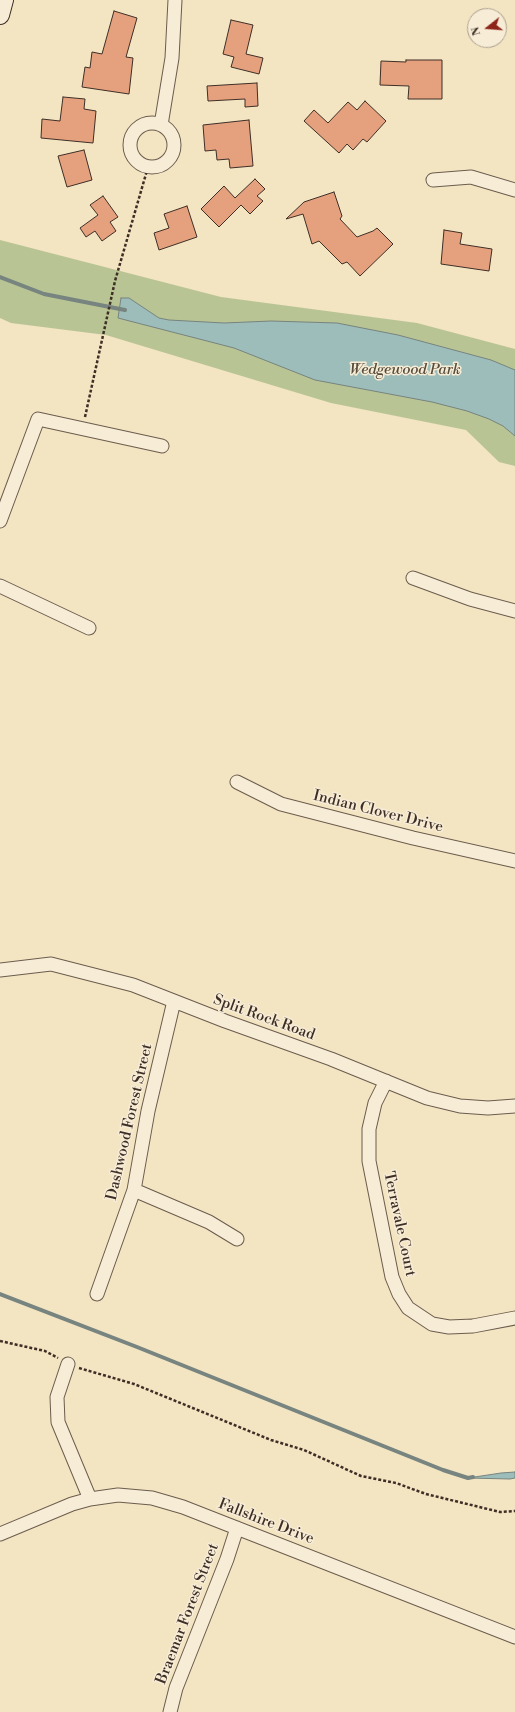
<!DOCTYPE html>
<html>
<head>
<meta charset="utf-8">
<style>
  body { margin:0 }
  #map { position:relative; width:515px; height:1712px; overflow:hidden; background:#f3e4c2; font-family:"Libre Bodoni",serif }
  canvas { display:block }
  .north { position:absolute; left:467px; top:8px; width:40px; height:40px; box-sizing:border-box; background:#f7edd7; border:1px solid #ada190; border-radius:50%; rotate:253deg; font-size:11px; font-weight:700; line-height:16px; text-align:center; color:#3e2e26 }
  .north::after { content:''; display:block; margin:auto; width:14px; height:18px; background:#8f2418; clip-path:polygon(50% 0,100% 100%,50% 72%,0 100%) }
</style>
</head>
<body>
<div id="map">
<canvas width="515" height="1712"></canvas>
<div class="north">N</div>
</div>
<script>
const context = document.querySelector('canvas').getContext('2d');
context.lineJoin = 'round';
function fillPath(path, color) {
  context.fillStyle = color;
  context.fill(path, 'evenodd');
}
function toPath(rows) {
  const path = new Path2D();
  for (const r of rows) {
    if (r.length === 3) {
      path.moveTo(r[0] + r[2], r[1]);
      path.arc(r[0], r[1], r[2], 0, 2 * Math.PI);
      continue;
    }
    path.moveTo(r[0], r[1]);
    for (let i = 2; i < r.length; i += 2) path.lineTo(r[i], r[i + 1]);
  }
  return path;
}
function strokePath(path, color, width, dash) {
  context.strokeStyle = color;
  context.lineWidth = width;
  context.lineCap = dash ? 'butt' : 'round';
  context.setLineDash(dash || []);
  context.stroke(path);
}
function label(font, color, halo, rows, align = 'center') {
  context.font = font + ' "Libre Bodoni",serif';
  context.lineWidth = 3;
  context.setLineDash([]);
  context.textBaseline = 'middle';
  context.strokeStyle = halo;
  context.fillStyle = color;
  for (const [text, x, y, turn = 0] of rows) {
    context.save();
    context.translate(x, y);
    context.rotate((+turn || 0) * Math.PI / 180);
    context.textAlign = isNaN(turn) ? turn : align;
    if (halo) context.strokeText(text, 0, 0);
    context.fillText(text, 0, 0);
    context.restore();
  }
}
const green = toPath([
  [0,240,221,297,417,323,515,349,515,466,499,462,466,430,331,403,106,335,11,323,0,318]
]);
const water = toPath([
  [121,298,129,298,159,318,169,320,224,323,271,321,337,323,398,335,491,360,515,370,515,436,503,426,489,419,467,411,432,402,315,380,234,348,118,318,121,298],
  [515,1472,515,1478,510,1479,468,1478,501,1473,515,1472]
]);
const stream = toPath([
  [0,277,44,294,125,310],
  [0,1294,137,1347,443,1470,468,1478,473,1477]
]);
const building = toPath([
  [114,11,137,18,126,57,133,58,129,94,82,87,85,67,90,68,92,52,102,54,114,11],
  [231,20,253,25,246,54,263,58,259,74,231,67,234,57,223,54,231,20],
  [406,60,442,60,442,99,408,99,409,86,380,85,381,61,406,62,406,60],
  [257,83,258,106,245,107,245,99,208,101,207,86,257,83],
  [63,97,85,99,84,109,96,111,93,143,41,138,42,119,60,121,63,97],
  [365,101,386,121,367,142,363,139,353,150,347,144,339,153,304,121,314,110,328,123,348,102,357,110,365,101],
  [249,120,253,166,230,168,229,159,217,160,216,150,205,151,203,125,249,120],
  [84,150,92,180,67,187,58,156,84,150],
  [255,179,265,189,257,196,263,201,250,214,241,205,219,227,201,209,224,186,235,198,255,179],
  [334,192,342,216,340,219,357,237,373,231,377,228,393,244,360,276,347,262,342,264,319,241,312,244,303,214,286,219,304,202,334,192],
  [103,196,118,217,110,222,116,231,102,241,95,231,86,237,80,228,98,215,90,205,103,196],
  [187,206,197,237,159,250,154,233,169,228,164,214,187,206],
  [444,230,462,233,460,244,492,249,489,271,441,264,444,230]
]);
const path = toPath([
  [85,417,115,281,148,167],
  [0,1341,45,1351,58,1358],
  [79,1368,134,1384,271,1440,304,1450,361,1476,396,1483,426,1494,500,1512,515,1511]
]);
const minor = toPath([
  [152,145,22],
  [161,125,172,58,175,0],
  [433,180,471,177,515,190],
  [0,521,38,419,162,446],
  [413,578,470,599,515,611],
  [0,586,89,628],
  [237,782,281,804,413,838,515,861],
  [0,970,51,964,133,985,225,1021,331,1059,427,1098,460,1106,488,1108,515,1106],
  [386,1081,375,1103,369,1129,369,1161,392,1277,399,1294,408,1308,432,1324,449,1327,473,1326,515,1318],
  [134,1190,209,1222,237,1239],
  [97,1294,134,1190,148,1111,174,1001],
  [68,1364,57,1397,58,1422,90,1499],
  [0,1534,72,1504,90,1499,118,1495,152,1498,183,1507,515,1637],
  [170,1712,176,1688,227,1559,237,1528]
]);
const secondary = toPath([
  [0,15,4,0]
]);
const parkNames = [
  ["Wedgewood Park",405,370]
];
const streetNames = [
  ["Indian Clover Drive",378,812,14],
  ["Split Rock Road",264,1018,20],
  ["Dashwood Forest Street",130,1122,-77],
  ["Terravale Court",399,1224,78],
  ["Fallshire Drive",266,1522,21],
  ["Braemar Forest Street",188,1614,-69]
];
fillPath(green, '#b9c494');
fillPath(water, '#9dbdba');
strokePath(water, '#77847f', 1);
strokePath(stream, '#77847f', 4);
fillPath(building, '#e5a17e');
strokePath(building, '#3e2e26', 1);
strokePath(minor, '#6b5c4d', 15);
strokePath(secondary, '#3e2e26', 20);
strokePath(path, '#3e2e26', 2.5, [3, 2]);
strokePath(minor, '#f7edd7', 13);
strokePath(secondary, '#f7edd7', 18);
label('italic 15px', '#574c3c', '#f7edd7', parkNames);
label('15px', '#3e2e26', '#f7edd7', streetNames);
</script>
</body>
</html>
